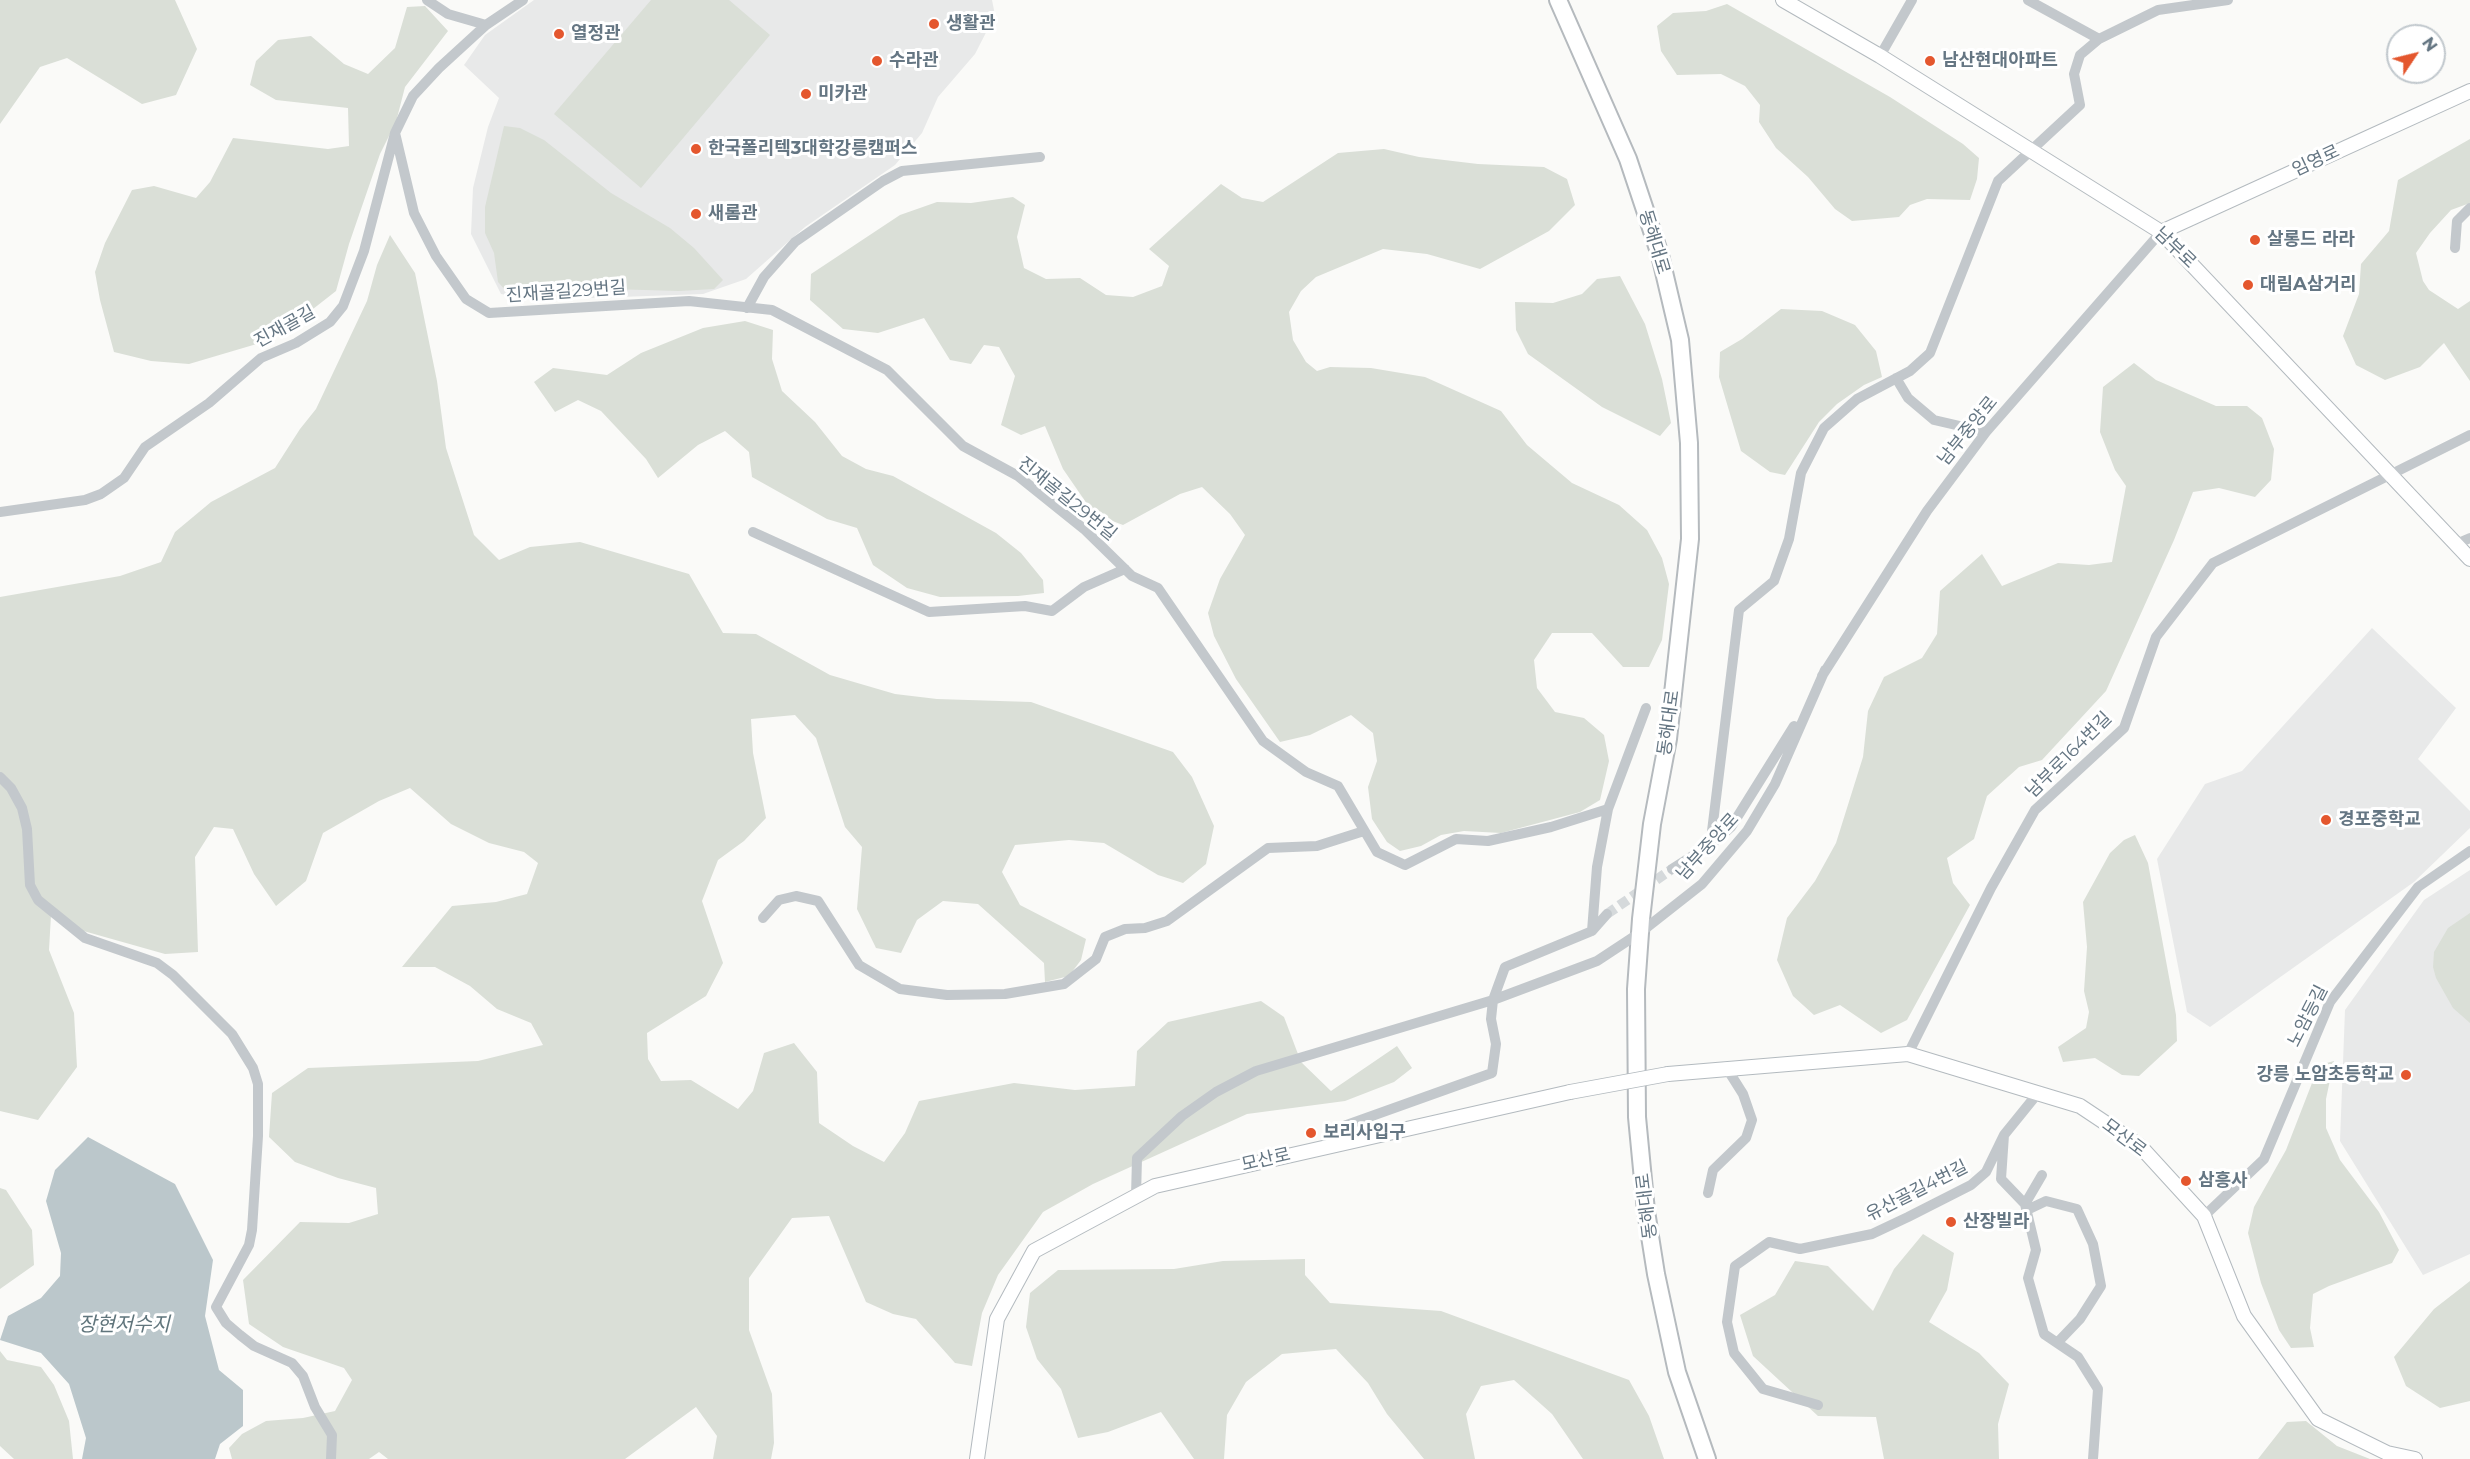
<!DOCTYPE html>
<html>
<head>
<meta charset="utf-8">
<style>
  body { margin:0 }
  #map { position:relative; width:2470px; height:1459px; overflow:hidden; background:#fafaf8; font-family:Montserrat,sans-serif }
  canvas { display:block }
  .north { position:absolute; left:2386px; top:24px; width:60px; height:60px; box-sizing:border-box; background:#fff; border:2px solid #c1c8cd; border-radius:50%; rotate:55deg; font-size:16px; font-weight:700; line-height:24px; text-align:center; color:#657683 }
  .north::after { content:''; display:block; margin:auto; width:21px; height:27px; background:#e4572e; clip-path:polygon(50% 0,100% 100%,50% 72%,0 100%) }
</style>
</head>
<body>
<div id="map">
<canvas width="2470" height="1459"></canvas>
<div class="north">N</div>
</div>
<script>
const context = document.querySelector('canvas').getContext('2d');
context.lineJoin = 'round';
function fillPath(path, color) {
  context.fillStyle = color;
  context.fill(path, 'evenodd');
}
function toPath(rows) {
  const path = new Path2D();
  for (const r of rows) {
    path.moveTo(r[0], r[1]);
    for (let i = 2; i < r.length; i += 2) path.lineTo(r[i], r[i + 1]);
  }
  return path;
}
function strokePath(path, color, width, dash) {
  context.strokeStyle = color;
  context.lineWidth = width;
  context.lineCap = dash ? 'butt' : 'round';
  context.setLineDash(dash || []);
  context.stroke(path);
}
function label(font, color, halo, rows, align = 'center') {
  context.font = font + ' Montserrat,"Noto Sans KR",sans-serif';
  context.lineWidth = 6;
  context.setLineDash([]);
  context.textBaseline = 'middle';
  context.strokeStyle = halo;
  context.fillStyle = color;
  for (const [text, x, y, turn = 0] of rows) {
    context.save();
    context.translate(x, y);
    context.rotate((+turn || 0) * Math.PI / 180);
    context.textAlign = isNaN(turn) ? turn : align;
    if (halo) context.strokeText(text, 0, 0);
    context.fillText(text, 0, 0);
    context.restore();
  }
}
const built = toPath([
  [534,0,992,0,995,15,975,54,938,97,922,133,895,165,805,227,746,279,703,294,537,300,501,294,471,234,473,188,488,127,499,98,464,65,485,35],
  [2372,628,2456,708,2418,759,2470,811,2470,828,2414,882,2210,1027,2187,1012,2157,859,2205,784,2242,771],
  [2470,870,2470,1254,2423,1275,2340,1141,2345,1010,2424,900]
]);
const green = toPath([
  [0,0,175,0,197,49,176,95,142,104,67,58,40,67,0,124],
  [651,0,729,0,770,35,641,188,554,114],
  [1727,4,1890,97,1963,144,1979,158,1977,179,1970,200,1927,199,1910,205,1899,217,1852,221,1835,209,1808,177,1776,148,1759,122,1760,105,1745,86,1721,74,1677,75,1661,51,1657,26,1673,13,1706,11],
  [425,6,448,31,405,87,396,122,380,154,349,244,336,291,313,309,260,343,189,364,151,361,114,352,100,300,95,272,105,243,132,190,154,186,196,198,210,182,233,138,328,149,349,146,348,108,276,100,250,85,256,61,278,40,311,36,344,64,368,74,395,48,407,7],
  [504,126,520,128,544,140,611,193,670,228,694,248,723,280,714,289,679,291,610,289,574,292,530,288,508,293,498,282,494,253,485,233,485,207],
  [2470,139,2470,203,2451,210,2430,233,2416,253,2423,281,2429,290,2458,309,2470,301,2470,381,2444,343,2420,367,2385,380,2356,365,2343,336,2359,294,2361,264,2389,231,2398,180],
  [1384,149,1419,157,1478,164,1544,167,1567,179,1575,205,1549,231,1480,269,1427,254,1383,249,1316,277,1301,291,1289,312,1293,340,1306,362,1317,371,1330,367,1371,368,1425,377,1501,411,1527,445,1572,483,1619,505,1647,530,1662,558,1669,584,1662,640,1649,667,1623,667,1592,633,1552,633,1534,660,1537,688,1555,712,1584,718,1604,735,1609,761,1600,800,1580,812,1501,833,1464,831,1441,835,1421,846,1400,851,1387,842,1372,819,1368,787,1377,761,1373,733,1351,715,1310,735,1280,742,1236,679,1214,636,1208,613,1220,579,1245,535,1230,514,1202,487,1180,494,1123,525,1094,514,1063,469,1045,426,1021,435,1001,425,1015,376,999,347,984,345,971,364,950,360,924,318,878,333,843,329,810,300,811,274,900,215,937,202,971,203,1013,197,1025,205,1017,237,1024,268,1046,279,1080,278,1106,295,1133,297,1162,286,1169,266,1149,249,1221,184,1242,198,1263,202,1338,153],
  [390,235,415,273,437,381,446,448,474,535,499,560,530,547,580,542,689,574,723,633,756,634,830,675,895,694,937,699,1031,702,1173,752,1192,777,1214,826,1206,864,1183,883,1158,875,1104,843,1069,840,1015,845,1002,872,1020,905,1086,939,1081,960,1069,976,1045,982,1044,963,978,904,943,901,917,920,901,953,876,948,857,909,862,847,845,827,816,738,795,715,751,719,753,753,766,818,744,841,718,860,702,901,723,963,706,996,647,1033,648,1059,661,1081,691,1080,738,1109,753,1091,764,1053,794,1043,817,1072,819,1123,853,1146,884,1162,905,1133,919,1101,1014,1083,1075,1090,1135,1086,1137,1051,1168,1022,1261,1001,1284,1017,1301,1062,1331,1091,1397,1046,1412,1068,1394,1082,1345,1101,1247,1114,1093,1184,1043,1212,998,1275,982,1313,972,1366,955,1363,916,1319,893,1314,866,1302,829,1216,792,1218,749,1278,749,1330,772,1394,774,1443,771,1459,713,1459,717,1436,696,1407,625,1459,388,1459,379,1452,369,1459,232,1459,229,1448,242,1434,266,1421,303,1418,335,1411,352,1380,344,1368,283,1347,249,1324,243,1280,300,1222,349,1223,378,1214,376,1188,338,1178,295,1162,269,1137,272,1093,308,1068,478,1061,543,1045,531,1023,497,1009,470,986,435,967,402,967,452,906,496,902,527,894,538,863,524,852,489,843,451,824,410,788,379,801,323,833,306,881,276,906,254,874,233,829,214,827,195,857,198,952,165,954,80,930,51,915,49,950,74,1013,77,1067,38,1120,0,1111,0,597,120,576,161,562,175,532,211,502,275,468,300,429,316,409,367,301,377,265],
  [1620,276,1645,324,1662,379,1671,423,1660,436,1602,407,1528,354,1516,330,1515,302,1553,303,1582,294,1597,279],
  [1781,309,1822,311,1855,325,1876,351,1882,377,1864,385,1837,404,1819,422,1785,475,1770,472,1741,451,1719,377,1720,352,1742,339],
  [745,321,773,330,772,359,782,391,815,422,842,456,866,469,893,476,996,533,1021,553,1043,580,1044,593,1018,596,940,597,907,588,873,565,857,528,827,519,752,477,749,452,725,431,698,445,658,478,646,459,601,411,578,400,555,412,534,382,553,368,607,375,641,353,703,328],
  [2134,363,2156,380,2216,406,2247,406,2262,418,2274,449,2271,480,2255,497,2219,488,2193,492,2174,540,2106,691,2042,760,2019,767,1987,796,1974,839,1947,858,1953,883,1970,905,1907,1020,1881,1033,1840,1005,1814,1015,1793,996,1777,960,1787,918,1815,881,1836,843,1863,757,1868,711,1884,677,1922,658,1937,634,1940,591,1982,554,2002,586,2058,563,2089,565,2112,562,2126,486,2115,470,2100,432,2103,387],
  [2135,835,2148,863,2176,1015,2177,1041,2139,1076,2122,1075,2095,1058,2063,1062,2058,1047,2086,1028,2089,1012,2084,991,2087,947,2083,902,2110,853,2124,840],
  [2470,913,2470,1023,2453,1008,2436,978,2433,967,2434,952,2448,928],
  [2334,1061,2326,1099,2326,1128,2340,1160,2379,1212,2399,1250,2392,1263,2329,1286,2313,1294,2310,1328,2314,1347,2291,1348,2279,1330,2261,1283,2248,1233,2254,1207,2286,1150,2319,1065],
  [0,1188,6,1190,32,1230,34,1265,0,1289],
  [1923,1234,1954,1253,1947,1290,1929,1322,1979,1353,2009,1384,1998,1424,1999,1459,1884,1459,1876,1417,1818,1416,1753,1356,1740,1315,1775,1295,1795,1261,1828,1266,1873,1311,1894,1269],
  [1305,1259,1305,1275,1330,1303,1441,1311,1629,1380,1649,1416,1664,1459,1583,1459,1552,1414,1514,1380,1481,1386,1466,1414,1475,1459,1424,1459,1387,1414,1368,1383,1336,1349,1282,1354,1246,1382,1227,1415,1224,1459,1194,1459,1161,1412,1108,1432,1078,1438,1061,1389,1037,1359,1026,1327,1030,1293,1058,1270,1174,1269,1223,1261],
  [2470,1281,2470,1401,2440,1408,2406,1386,2394,1357,2434,1309],
  [0,1351,7,1360,41,1367,54,1385,69,1421,73,1459,14,1459,0,1446],
  [2306,1421,2337,1446,2370,1459,2258,1459,2287,1422]
]);
const water = toPath([
  [88,1137,175,1184,213,1260,205,1316,219,1370,243,1390,243,1426,220,1444,215,1459,82,1459,86,1438,69,1384,41,1353,0,1340,8,1316,41,1298,60,1276,61,1253,46,1201,55,1170]
]);
const streetTunnel = toPath([
  [1607,914,1672,869]
]);
const street = toPath([
  [427,0,448,14,486,25],
  [2028,0,2099,39],
  [1880,56,1912,0],
  [395,133,414,213,436,256,466,299,489,313,689,301,772,310,887,370,963,446,1018,476,1084,529,1132,576,1158,588,1263,741,1306,772,1338,786,1377,852,1405,865,1456,839,1488,841,1551,827,1608,809],
  [2455,248,2457,221,2470,208],
  [747,308,764,277,795,242,883,181,902,171,1040,157],
  [1896,378,1908,398,1934,420,1986,432],
  [0,512,85,500,101,494,124,478,145,447,209,403,261,358,296,343,330,322,343,306,364,251,395,133,413,96,439,68,486,25,523,0],
  [753,532,929,612,1025,606,1052,611,1084,587,1125,569],
  [2456,544,2470,538],
  [1822,676,1927,511,1986,432,2161,232],
  [0,777,11,788,22,808,27,829,30,885,38,900,85,938,157,963,173,975,232,1034,253,1068,258,1084,258,1136,252,1230,249,1245,216,1307,226,1323,240,1335,254,1346,292,1363,303,1376,315,1407,332,1435,331,1459],
  [1713,843,1712,831,1739,610,1774,581,1789,539,1801,473,1824,428,1857,399,1910,371,1930,353,1998,181,2080,105,2074,74,2080,55,2099,39,2158,10,2228,0],
  [1672,869,1713,843,1731,827,1794,726],
  [763,918,779,900,796,896,818,901,859,965,900,989,947,995,1005,994,1064,984,1096,959,1105,937,1125,929,1145,928,1167,921,1268,848,1317,846,1364,831],
  [1592,931,1597,867,1608,809,1646,708],
  [1908,1054,1991,888,2035,810,2124,728,2156,637,2213,563,2470,435],
  [2038,1093,2004,1135,2001,1179,2025,1204,2036,1250,2028,1278,2044,1334,2078,1357,2098,1389,2093,1459],
  [1330,1145,1334,1134,1341,1127,1492,1073,1496,1044,1491,1019,1493,1000,1505,967,1592,931,1607,914],
  [1708,1193,1713,1170,1746,1138,1752,1120,1743,1094,1726,1067],
  [1136,1196,1137,1158,1182,1116,1216,1092,1256,1071,1493,1000,1597,961,1641,932,1702,884,1747,831,1775,784,1825,670],
  [2025,1204,2042,1175],
  [2027,1210,2046,1201,2077,1209,2093,1244,2101,1286,2080,1319,2057,1343],
  [2204,1216,2264,1159,2330,1002,2418,887,2470,851],
  [1818,1405,1763,1389,1734,1353,1727,1322,1735,1266,1769,1242,1800,1249,1872,1234,1908,1217,1971,1185,1986,1172,2004,1135]
]);
const secondary = toPath([
  [1783,0,1880,56,2161,232,2470,559],
  [2161,232,2470,91],
  [1668,1074,1908,1054,2080,1106,2140,1146,2204,1216,2244,1316,2318,1419,2387,1453,2415,1459],
  [977,1459,997,1319,1034,1251,1155,1186,1570,1092]
]);
const primary = toPath([
  [1558,0,1628,159,1660,255,1680,340,1689,443,1690,539,1668,739,1652,824,1641,919,1636,989,1637,1117,1646,1211,1656,1274,1677,1372,1707,1459]
]);
const secondaryBridge = toPath([
  [1570,1092,1668,1074]
]);
const markers = [
  [934,24,6,"#e4572e"],
  [559,34,6,"#e4572e"],
  [877,61,6,"#e4572e"],
  [1930,61,6,"#e4572e"],
  [806,94,6,"#e4572e"],
  [696,149,6,"#e4572e"],
  [696,214,6,"#e4572e"],
  [2255,240,6,"#e4572e"],
  [2248,285,6,"#e4572e"],
  [2326,820,6,"#e4572e"],
  [2406,1075,6,"#e4572e"],
  [1311,1133,6,"#e4572e"],
  [2186,1181,6,"#e4572e"],
  [1951,1222,6,"#e4572e"]
];
const poiNames = [
  ["생활관",946,24],
  ["열정관",571,34],
  ["수라관",889,61],
  ["남산현대아파트",1942,61],
  ["미카관",818,94],
  ["한국폴리텍3대학강릉캠퍼스",708,149],
  ["새롬관",708,214],
  ["살롱드 라라",2267,240],
  ["대림A삼거리",2260,285],
  ["경포중학교",2338,820],
  ["강릉 노암초등학교",2394,1075,"right"],
  ["보리사입구",1323,1133],
  ["삼흥사",2198,1181],
  ["산장빌라",1963,1222]
];
const streetNames = [
  ["임영로",2316,161,-25],
  ["동해대로",1654,242,73],
  ["남부로",2175,248,44],
  ["진재골길29번길",566,292,-4],
  ["진재골길",285,327,-29],
  ["남부중앙로",1968,431,-51],
  ["진재골길29번길",1067,499,39],
  ["동해대로",1669,723,-82],
  ["남부로164번길",2069,755,-45],
  ["남부중앙로",1708,847,-48],
  ["노암등길",2308,1016,-63],
  ["모산로",2124,1138,37],
  ["모산로",1266,1160,-13],
  ["유산골길4번길",1917,1191,-27],
  ["동해대로",1647,1206,-97]
];
const waterNames = [
  ["장현저수지",124,1325]
];
fillPath(built, '#e8e9e9');
fillPath(green, '#dadfd7');
fillPath(water, '#bbc7cb');
strokePath(streetTunnel, '#d5d9db', 10, [10, 5]);
strokePath(secondary, '#b3babf', 16);
strokePath(primary, '#b5babe', 20);
strokePath(street, '#c3c8cc', 10);
strokePath(secondary, '#fff', 14);
strokePath(primary, '#fff', 16);
strokePath(secondaryBridge, '#b3babf', 16, []);
strokePath(secondaryBridge, '#fff', 14);
for (const [x, y, r, color] of markers) {
  const dot = new Path2D();
  dot.arc(x, y, r, 0, 2 * Math.PI);
  context.fillStyle = color;
  context.fill(dot);
  strokePath(dot, '#fff', 2);
}
label('bold 18px', '#657683', '#fff', poiNames, 'left');
label('18px', '#657683', '#fff', streetNames);
label('italic 20px', '#60757c', '#fff', waterNames);
</script>
</body>
</html>
